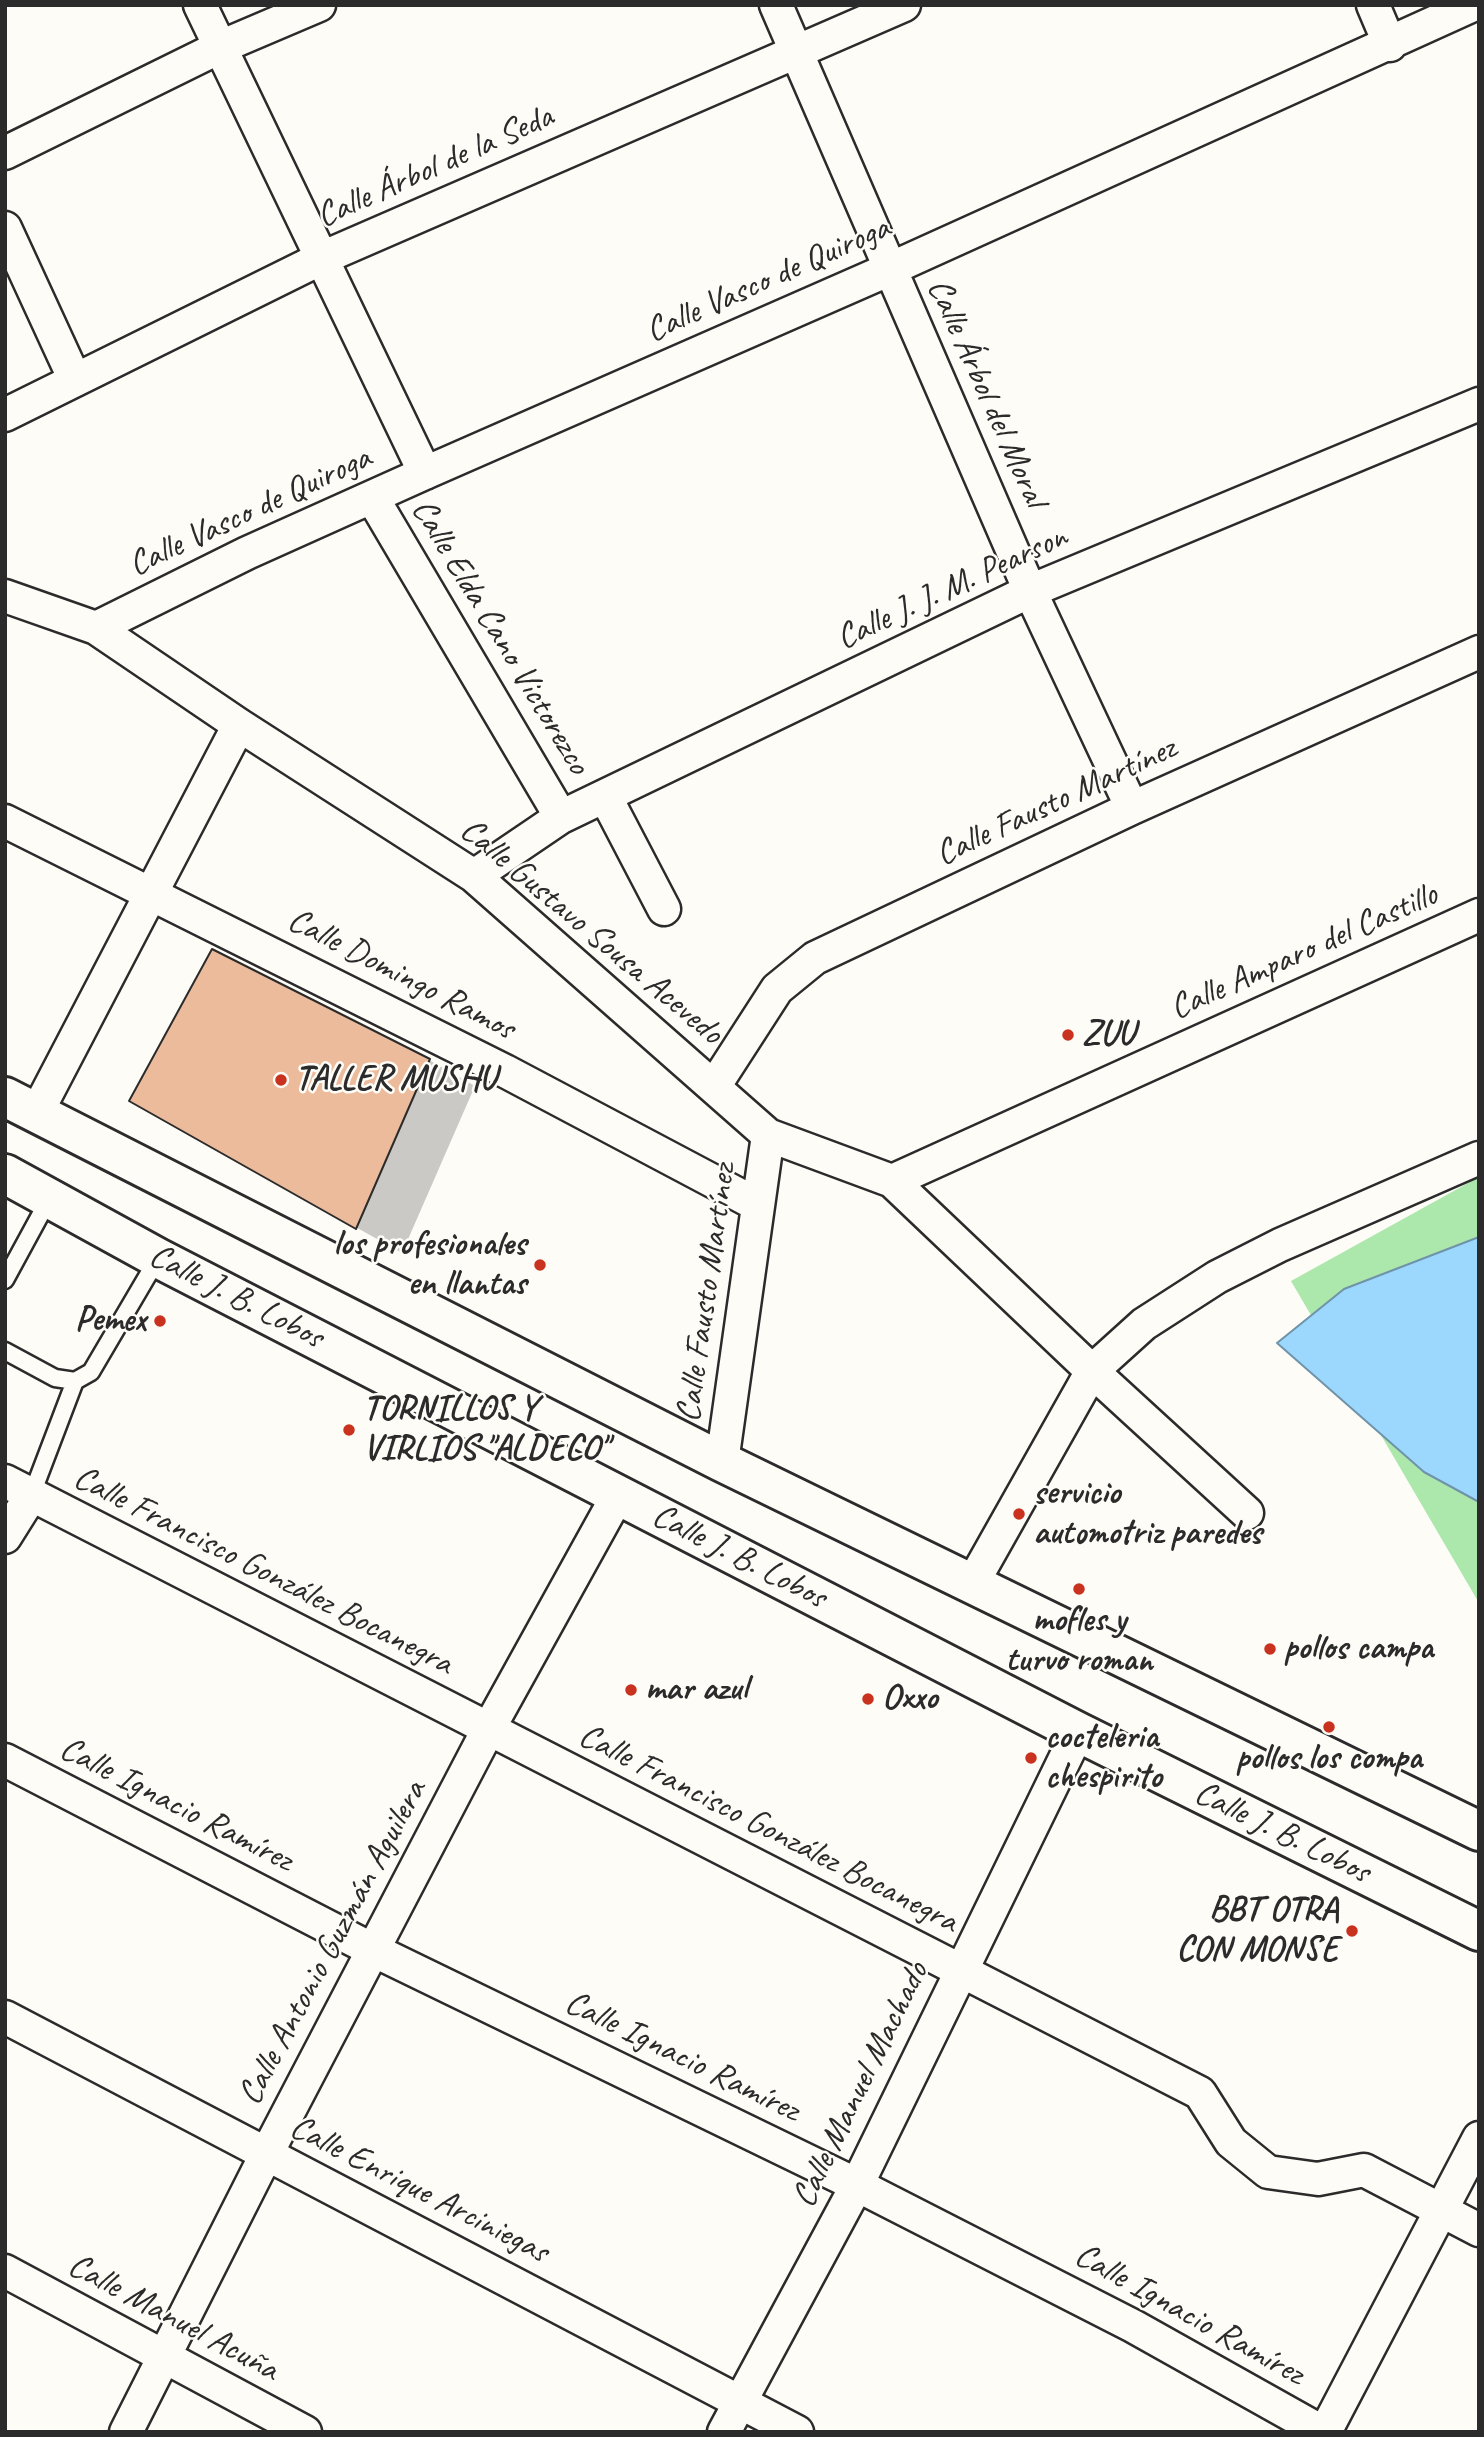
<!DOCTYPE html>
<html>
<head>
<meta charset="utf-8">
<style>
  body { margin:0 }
  #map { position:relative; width:1484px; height:2437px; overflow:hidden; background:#fdfcf7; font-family:Caveat,sans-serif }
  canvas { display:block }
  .frame { position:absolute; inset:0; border:7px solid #2b2b2b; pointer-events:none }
</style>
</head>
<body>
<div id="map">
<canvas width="1484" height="2437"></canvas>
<div class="frame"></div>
</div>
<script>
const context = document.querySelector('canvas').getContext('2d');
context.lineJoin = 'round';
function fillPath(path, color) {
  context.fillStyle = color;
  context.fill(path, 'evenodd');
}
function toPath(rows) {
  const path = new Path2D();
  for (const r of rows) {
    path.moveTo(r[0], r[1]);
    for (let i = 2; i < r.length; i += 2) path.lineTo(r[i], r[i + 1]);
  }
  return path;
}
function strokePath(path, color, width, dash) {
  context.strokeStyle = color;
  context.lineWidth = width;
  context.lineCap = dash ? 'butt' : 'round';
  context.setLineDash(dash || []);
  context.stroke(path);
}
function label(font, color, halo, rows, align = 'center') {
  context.font = font + ' Caveat,sans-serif';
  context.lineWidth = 5;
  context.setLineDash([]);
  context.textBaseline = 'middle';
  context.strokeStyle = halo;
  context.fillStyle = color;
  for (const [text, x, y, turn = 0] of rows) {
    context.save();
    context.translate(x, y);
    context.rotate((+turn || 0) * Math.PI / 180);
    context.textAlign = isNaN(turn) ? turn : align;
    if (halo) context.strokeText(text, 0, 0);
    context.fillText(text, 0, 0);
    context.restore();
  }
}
const green = toPath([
  [1479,1177,1479,1603,1291,1281]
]);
const water = toPath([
  [1479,1237,1479,1502,1424,1472,1277,1343,1344,1289,1479,1237]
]);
const shadow = toPath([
  [429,1060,475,1086,402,1253,177,1127]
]);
const building = toPath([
  [212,949,430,1059,356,1229,129,1101,212,949]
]);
const lane = toPath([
  [5,1280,49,1199],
  [5,1351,55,1378,75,1381],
  [32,1494,75,1381,91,1372,158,1258]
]);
const street = toPath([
  [200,5,425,473],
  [776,5,1030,591,1132,808],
  [1373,5,1390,45],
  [5,153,218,48,319,5],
  [5,228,75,380],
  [5,415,322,258,904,5],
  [372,497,561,817],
  [5,596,96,628,239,725,474,876,768,1135,892,1181,1092,1371,1247,1513],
  [96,628,247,553,425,473,890,269,1473,5],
  [605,796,664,909],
  [5,821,505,1071,758,1205],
  [474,876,561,817,1030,591,1479,404],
  [715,1085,777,989,815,958,1132,808,1479,652],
  [36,1114,239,725],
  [892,1181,1479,915],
  [722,1462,768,1135],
  [5,1481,1200,2093,1231,2142,1268,2172,1318,2179,1364,2170,1479,2230],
  [5,1537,32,1494],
  [972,1584,1092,1371,1144,1324,1217,1277,1280,1245,1479,1158],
  [5,1760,373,1950,857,2185,1133,2326,1322,2432],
  [5,2017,797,2432],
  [5,2271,305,2432],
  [126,2432,266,2155,488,1730,618,1495],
  [724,2432,857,2185,1078,1732],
  [1325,2432,1479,2138]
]);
const secondary = toPath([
  [5,1097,722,1462,1479,1831],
  [5,1174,158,1258,1078,1732,1479,1931]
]);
const markers = [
  [1068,1035,7,"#c8321e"],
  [281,1080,7,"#c8321e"],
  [540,1265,7,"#c8321e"],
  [160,1321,7,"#c8321e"],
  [349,1430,7,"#c8321e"],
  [1019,1514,7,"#c8321e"],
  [1079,1589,7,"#c8321e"],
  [1270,1649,7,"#c8321e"],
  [631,1690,7,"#c8321e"],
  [868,1699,7,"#c8321e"],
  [1329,1727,7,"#c8321e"],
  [1031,1758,7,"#c8321e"],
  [1352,1931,7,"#c8321e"]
];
const streetNames = [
  ["Calle Árbol de la Seda",435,167,-24],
  ["Calle Vasco de Quiroga",768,280,-24],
  ["Calle Árbol del Moral",986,393,66],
  ["Calle Vasco de Quiroga",250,512,-25],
  ["Calle J. J. M. Pearson",952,588,-25],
  ["Calle Elda Cano Victorezco",500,637,59],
  ["Calle Fausto Martínez",1056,802,-25],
  ["Calle Gustavo Sousa Acevedo",591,932,40],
  ["Calle Amparo del Castillo",1304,952,-24],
  ["Calle Domingo Ramos",401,975,27],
  ["Calle Fausto Martínez",707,1293,-82],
  ["Calle J. B. Lobos",236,1297,27],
  ["Calle J. B. Lobos",739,1557,27],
  ["Calle Francisco González Bocanegra",263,1571,27],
  ["Calle Ignacio Ramírez",176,1805,27],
  ["Calle Francisco González Bocanegra",768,1829,27],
  ["Calle J. B. Lobos",1282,1833,26],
  ["Calle Antonio Guzmán Aguilera",333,1943,-62],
  ["Calle Ignacio Ramírez",682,2057,26],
  ["Calle Manuel Machado",861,2085,-64],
  ["Calle Enrique Arciniegas",419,2190,27],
  ["Calle Ignacio Ramírez",1189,2315,29],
  ["Calle Manuel Acuña",173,2318,28]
];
const poiNames = [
  ["ZUU",1082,1035],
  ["TALLER MUSHU",295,1080],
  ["los profesionales",526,1245,"right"],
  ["en llantas",526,1285,"right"],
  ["Pemex",146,1321,"right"],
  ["TORNILLOS Y",363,1410],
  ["VIRLIOS \"ALDECO\"",363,1450],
  ["servicio",1033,1494],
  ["automotriz paredes",1033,1534],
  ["mofles y",1079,1621,"center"],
  ["turvo roman",1079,1661,"center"],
  ["pollos campa",1284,1649],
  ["mar azul",645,1690],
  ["Oxxo",882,1699],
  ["cocteleria",1045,1738],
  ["chespirito",1045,1778],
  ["pollos los compa",1329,1759,"center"],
  ["BBT OTRA",1338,1911,"right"],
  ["CON MONSE",1338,1951,"right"]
];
fillPath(green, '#ace7ac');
fillPath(water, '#9cd8fd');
strokePath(water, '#6f93a9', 2);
fillPath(shadow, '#0003');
fillPath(building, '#ecbb9c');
strokePath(building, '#2b2b2b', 2);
strokePath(lane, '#2b2b2b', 21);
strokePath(street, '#2b2b2b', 37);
strokePath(secondary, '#2b2b2b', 44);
strokePath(lane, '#fdfcf7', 16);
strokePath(street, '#fdfcf7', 32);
strokePath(secondary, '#fdfcf7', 38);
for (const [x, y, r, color] of markers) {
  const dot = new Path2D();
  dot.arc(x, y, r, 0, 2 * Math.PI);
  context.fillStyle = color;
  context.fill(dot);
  strokePath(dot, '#fdfcf7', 2.5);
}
label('35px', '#2b2b2b', '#fdfcf7', streetNames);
label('bold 35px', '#2b2b2b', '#fdfcf7', poiNames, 'left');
</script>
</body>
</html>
